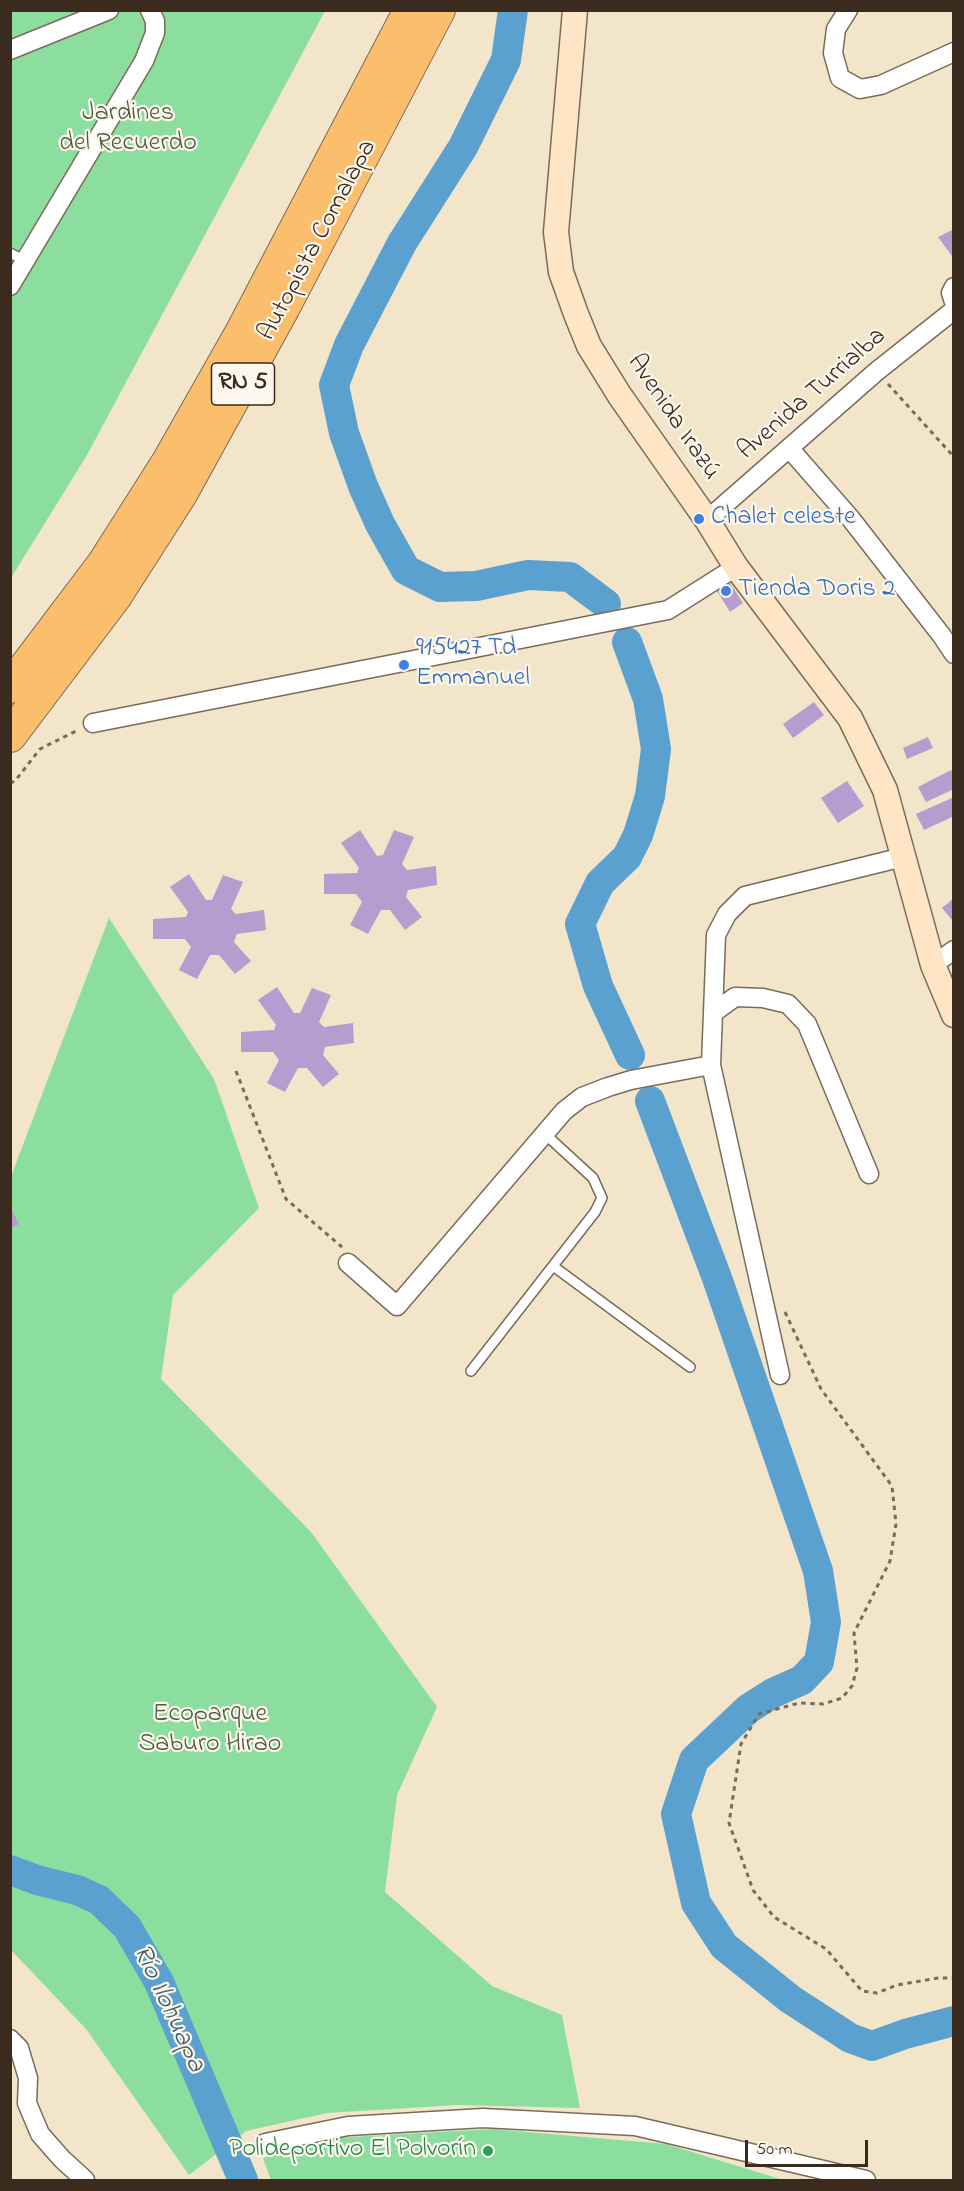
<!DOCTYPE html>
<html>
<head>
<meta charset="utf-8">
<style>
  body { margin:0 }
  #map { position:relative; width:964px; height:2191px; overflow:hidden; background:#f2e5ca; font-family:"Indie Flower",sans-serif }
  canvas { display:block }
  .frame { position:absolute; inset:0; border:12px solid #3b2a1e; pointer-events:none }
  .scale { position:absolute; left:745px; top:2140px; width:123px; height:27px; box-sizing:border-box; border:3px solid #3b2a1e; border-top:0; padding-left:8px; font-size:18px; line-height:21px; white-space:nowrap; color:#3b2a1e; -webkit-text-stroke:4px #fbf7ec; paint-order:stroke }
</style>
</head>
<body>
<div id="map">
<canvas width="964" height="2191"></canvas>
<div class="frame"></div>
<div class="scale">50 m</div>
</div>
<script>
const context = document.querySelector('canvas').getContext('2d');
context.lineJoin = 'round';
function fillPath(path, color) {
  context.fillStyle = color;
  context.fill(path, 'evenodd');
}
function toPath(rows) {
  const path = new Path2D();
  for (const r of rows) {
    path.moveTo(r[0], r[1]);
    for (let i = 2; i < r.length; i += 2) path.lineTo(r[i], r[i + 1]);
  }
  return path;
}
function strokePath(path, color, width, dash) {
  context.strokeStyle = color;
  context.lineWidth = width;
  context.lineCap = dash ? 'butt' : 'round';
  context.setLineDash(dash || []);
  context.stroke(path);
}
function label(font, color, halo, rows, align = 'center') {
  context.font = font + ' "Indie Flower",sans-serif';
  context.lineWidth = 4.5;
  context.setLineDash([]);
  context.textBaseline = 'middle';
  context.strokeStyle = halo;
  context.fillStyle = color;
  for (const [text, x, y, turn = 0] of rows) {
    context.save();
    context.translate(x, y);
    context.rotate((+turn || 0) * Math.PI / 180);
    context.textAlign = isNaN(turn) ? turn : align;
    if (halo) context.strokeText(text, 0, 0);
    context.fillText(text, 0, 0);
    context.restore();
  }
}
const green = toPath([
  [11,11,325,11,87,455,11,578],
  [109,918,214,1079,259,1208,173,1295,161,1379,311,1532,437,1707,397,1795,385,1892,492,1986,562,2015,580,2108,457,2105,327,2113,246,2131,189,2175,86,2029,11,1950,10,1179],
  [492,2129,666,2144,783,2180,271,2180,263,2158,333,2138]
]);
const river = toPath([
  [513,10,506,60,463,147,402,243,349,345,334,385,344,433,363,486,380,524,406,570,440,587,476,586,528,575,570,577,606,604],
  [627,642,648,699,656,749,650,796,638,835,627,857,600,883,580,924,598,986,630,1055],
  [650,1101,717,1278,818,1571,826,1622,819,1662,802,1680,773,1693,748,1709,694,1760,676,1814,696,1903,724,1946,790,1999,850,2038,872,2046,905,2034,954,2021],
  [10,1870,37,1880,77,1890,99,1900,127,1927,159,1982,243,2180]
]);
const building = toPath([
  [954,229,954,259,938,237],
  [730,583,743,603,730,612,717,591],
  [814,702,824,715,793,738,783,724],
  [928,737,933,748,907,759,903,748],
  [951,770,954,775,954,789,926,802,918,787],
  [847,781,864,806,838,823,821,798],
  [954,797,954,816,924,830,916,814],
  [360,830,377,856,383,855,394,830,414,837,402,864,407,870,436,866,437,885,408,890,406,897,422,917,405,930,390,910,381,910,368,934,350,925,362,902,356,894,324,894,324,874,357,873,359,868,341,843],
  [189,874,206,900,212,900,223,875,243,882,231,909,236,914,264,910,266,930,237,934,234,942,251,961,235,974,219,955,210,955,197,979,179,970,191,947,185,939,153,939,153,919,186,917,188,912,170,887],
  [954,898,954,918,952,920,942,908],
  [277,987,294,1013,300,1013,312,988,331,995,319,1022,324,1027,353,1023,354,1043,325,1047,323,1055,339,1074,323,1087,307,1068,298,1068,285,1092,267,1083,279,1060,273,1052,241,1052,241,1032,274,1030,276,1025,258,1000],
  [10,1207,19,1224,10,1229]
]);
const path = toPath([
  [888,384,954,457],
  [10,783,15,781,40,749,78,730],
  [236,1071,286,1199,342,1247],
  [785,1312,821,1389,892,1486,896,1524,890,1561,854,1633,857,1668,852,1686,842,1698,823,1704,799,1703,759,1714,741,1744,729,1823,753,1890,774,1917,826,1949,862,1991,877,1993,897,1985,938,1978,954,1978]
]);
const lane = toPath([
  [10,253,24,260],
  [553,1266,690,1367],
  [471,1371,595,1212,602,1198,593,1178,544,1133]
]);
const street = toPath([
  [848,10,836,29,833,53,840,78,860,89,881,85,954,52],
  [10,50,109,10],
  [10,286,144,61,155,33,155,21,150,10],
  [954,287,951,293,954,302],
  [789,448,851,519,942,636,954,654],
  [707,520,877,371,954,310],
  [93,723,668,610,736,567],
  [933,965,954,950],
  [713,1013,735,997,763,998,788,1004,807,1024,869,1174],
  [348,1263,397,1306,564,1111,582,1097,608,1087,631,1080,711,1065],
  [780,1375,711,1065,716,935,727,914,745,896,903,857],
  [10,2039,19,2048,28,2078,27,2103,40,2134,62,2159,85,2180],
  [265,2143,348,2126,483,2118,635,2126,866,2180]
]);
const secondary = toPath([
  [575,10,556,232,561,272,576,314,589,346,620,396,707,520,736,567,850,718,885,790,933,965,954,1015]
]);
const highway = toPath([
  [10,687,103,564,169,460,241,333,410,10],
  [10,736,115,597,181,494,284,307,439,10]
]);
const markers = [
  [699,519,6,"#3f7fe0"],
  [726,591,6,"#3f7fe0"],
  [404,665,6,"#3f7fe0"],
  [488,2151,6,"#2e9e5b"]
];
const shields = [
  [243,384,63]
];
const shieldNames = [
  ["RN 5",243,384]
];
const parkNames = [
  ["Jardines",128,115],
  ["del Recuerdo",128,145],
  ["Ecoparque",210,1716],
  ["Saburo Hirao",210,1746]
];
const streetNames = [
  ["Autopista Comalapa",319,241,-62],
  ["Avenida Turrialba",813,395,-41],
  ["Avenida Irazú",672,418,56]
];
const shopNames = [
  ["Chalet celeste",711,519],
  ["Tienda Doris 2",738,591],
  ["915427 Td",416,650],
  ["Emmanuel",416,680]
];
const leisureNames = [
  ["Polideportivo El Polvorín",476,2151]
];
const waterNames = [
  ["Río Ilohuapa",167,2009,65]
];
fillPath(green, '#8cde9e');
strokePath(river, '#5aa1d0', 30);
fillPath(building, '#b79ccf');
strokePath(lane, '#7b6b5a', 12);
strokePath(street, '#7b6b5a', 21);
strokePath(secondary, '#7b6b5a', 27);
strokePath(highway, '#7b6b5a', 34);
strokePath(path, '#7b6b5a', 3, [4.5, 4.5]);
strokePath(lane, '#fff', 9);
strokePath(street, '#fff', 18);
strokePath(secondary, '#fde5c5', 24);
strokePath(highway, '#fabe6d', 32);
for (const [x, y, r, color] of markers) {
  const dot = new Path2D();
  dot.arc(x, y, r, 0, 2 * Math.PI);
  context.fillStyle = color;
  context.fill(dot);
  strokePath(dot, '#fbf7ec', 2);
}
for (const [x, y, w] of shields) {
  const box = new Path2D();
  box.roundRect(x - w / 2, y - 21, w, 42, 4.5);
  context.fillStyle = '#fbf7ec';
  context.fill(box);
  strokePath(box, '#3b2a1e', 1.5);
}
label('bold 24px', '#3b2a1e', null, shieldNames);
label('26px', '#4f573e', '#fbf7ec', parkNames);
label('26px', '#3b2a1e', '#fbf7ec', streetNames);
label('26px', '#366cbe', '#fbf7ec', shopNames, 'left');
label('26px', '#27864d', '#fbf7ec', leisureNames, 'right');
label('italic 27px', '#475a65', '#fbf7ec', waterNames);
</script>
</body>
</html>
